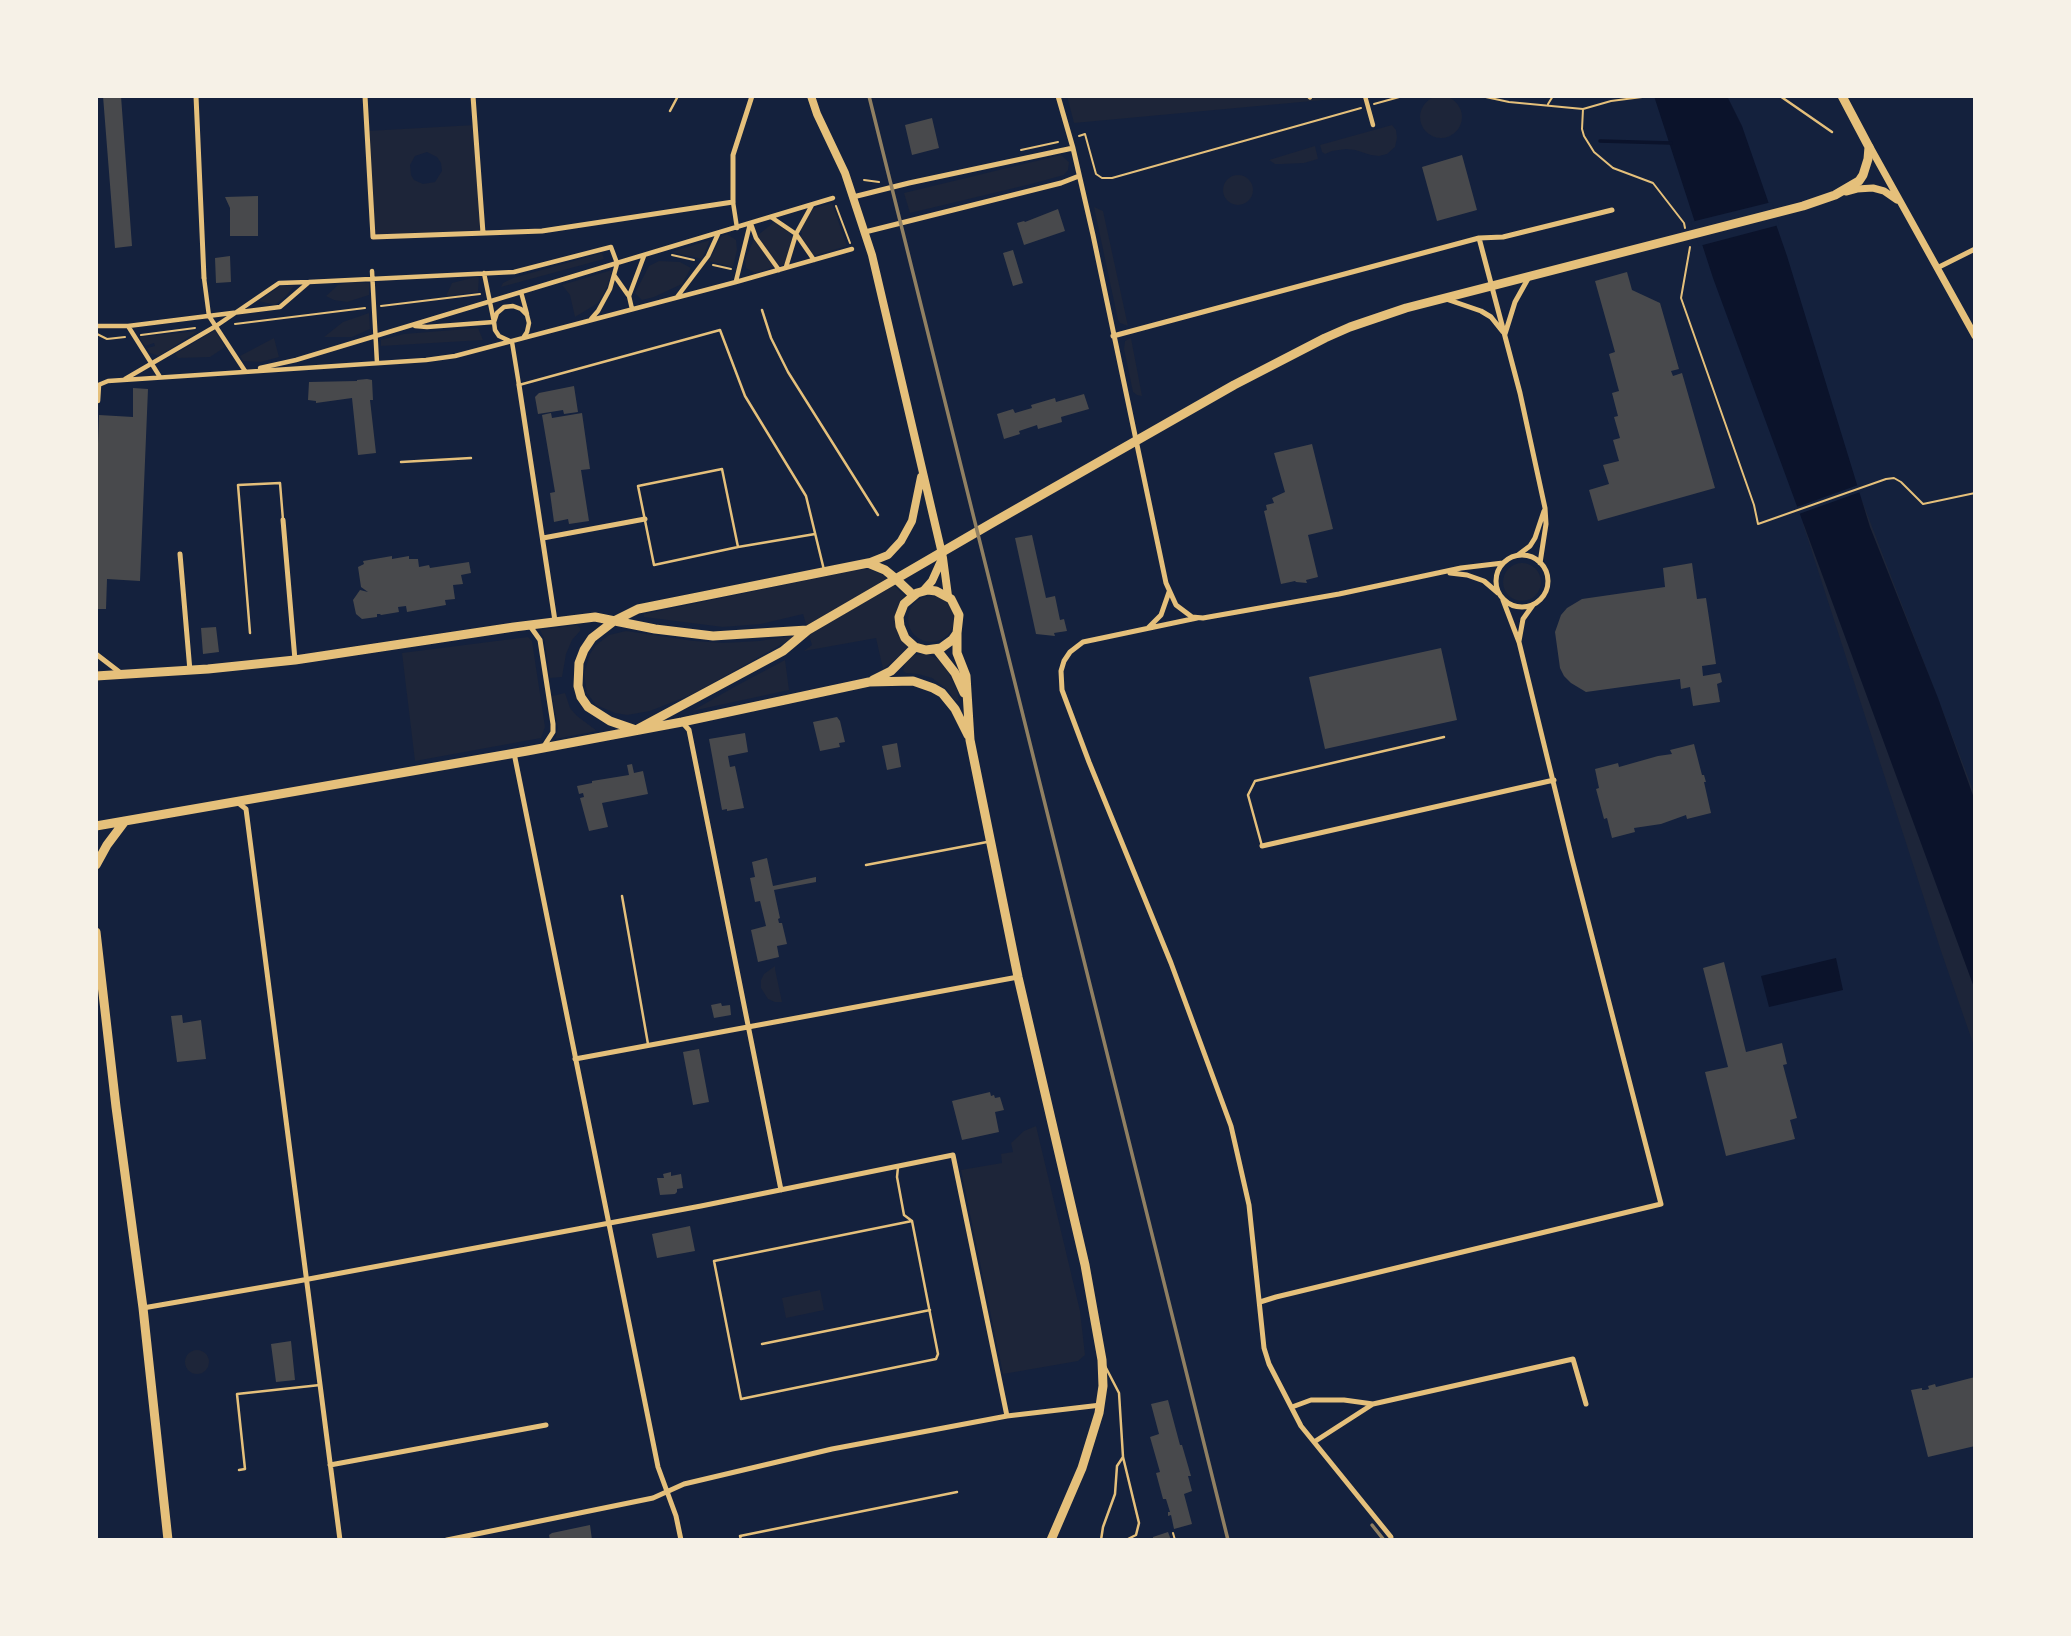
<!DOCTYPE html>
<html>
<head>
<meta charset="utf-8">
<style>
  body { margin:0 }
  #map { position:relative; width:2071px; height:1636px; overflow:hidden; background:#14213d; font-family:"Open Sans",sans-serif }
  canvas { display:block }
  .frame { position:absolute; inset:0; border:98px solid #f6f1e7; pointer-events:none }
</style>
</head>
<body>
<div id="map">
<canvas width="2071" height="1636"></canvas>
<div class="frame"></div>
</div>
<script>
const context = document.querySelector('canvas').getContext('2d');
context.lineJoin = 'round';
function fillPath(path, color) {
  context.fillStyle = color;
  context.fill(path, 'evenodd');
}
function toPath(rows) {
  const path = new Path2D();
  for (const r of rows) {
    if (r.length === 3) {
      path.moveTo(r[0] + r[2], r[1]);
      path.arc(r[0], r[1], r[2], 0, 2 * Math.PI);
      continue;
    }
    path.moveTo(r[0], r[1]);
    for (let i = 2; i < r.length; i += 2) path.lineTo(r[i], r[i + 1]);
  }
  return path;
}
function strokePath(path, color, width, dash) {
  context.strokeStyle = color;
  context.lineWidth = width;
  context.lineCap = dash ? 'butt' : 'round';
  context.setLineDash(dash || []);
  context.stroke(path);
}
const green = toPath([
  [1067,96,1366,96,1074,123],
  [1441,117,21],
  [475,125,483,233,373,237,367,131],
  [427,152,437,157,441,163,442,171,435,182,423,184,414,180,411,175,410,165,415,156],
  [1392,125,1396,130,1397,138,1395,147,1387,154,1379,156,1371,155,1355,150,1346,149,1332,151,1325,154,1322,152,1320,145],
  [1315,146,1318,159,1304,163,1281,164,1275,164,1269,160],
  [1061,155,1069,162,1068,170,1064,175,1031,184,910,213,904,193],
  [1238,190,15],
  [832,203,847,246,813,256,800,238,802,234,801,229,812,209],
  [1094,207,1103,211,1128,326,1120,323,1118,320],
  [774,222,790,233,792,238,785,264,779,266,757,236],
  [727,234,736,240,737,250,733,267,709,261,721,237],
  [754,239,775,267,755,273,746,268,745,260],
  [710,240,702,259,671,252],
  [602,253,604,259,501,287,503,283,513,278],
  [659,261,680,262,691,268,682,284,654,297,642,300,635,293,649,266],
  [612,270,607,287,598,303,575,317,570,295,562,285],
  [479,276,478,292,446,296,452,283],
  [353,282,369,283,369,295,347,302,334,300,326,296,338,285],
  [280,286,294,286,286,296,275,305,259,301],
  [369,313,370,329,352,337,324,337,343,322],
  [478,328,483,340,381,346,381,340,404,334],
  [215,330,225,347,210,357,178,358,175,354],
  [198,331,159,356,150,353,147,348,155,346,154,343,145,346,139,337],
  [274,338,279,357,261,362,243,361,240,356],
  [1131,338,1142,396,1137,395,1133,392,1124,349,1125,341],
  [1861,498,1975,795,1975,1049,1941,951,1803,524],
  [1522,582,19],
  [869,569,883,575,905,596,899,603,896,615,908,646,898,657,883,669,876,638,804,651,812,645,803,614,761,624,723,627,644,617,644,614,852,571],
  [931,619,23],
  [577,625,580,628,580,631,572,640,566,654,562,677,550,678,544,638,540,630],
  [626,631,694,641,723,643,759,641,791,636,793,638,693,694,650,711,627,715,615,713,596,705,587,693,584,674,590,654,595,646,609,635],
  [528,637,532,641,545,727,541,738,415,761,402,653],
  [925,653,938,659,946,668,957,690,959,701,955,701,948,690,932,678,918,674,906,673,903,671,905,664,911,656],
  [785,660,789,690,692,711,736,686],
  [565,693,570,708,577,716,597,731,555,739,558,728,552,696],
  [775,966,775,969,782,1002,775,1002,768,999,761,988,761,980,764,974],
  [1036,1126,1080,1311,1085,1355,1078,1361,1003,1374,961,1170,1002,1163,1001,1154,1013,1152,1011,1143,1024,1131],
  [820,1290,824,1310,786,1318,782,1298],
  [197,1362,12]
]);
const water = toPath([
  [1654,96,1727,96,1742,126,1787,256,1870,527,1938,698,1975,801,1975,990,1713,278],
  [1836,958,1843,990,1769,1007,1761,976]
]);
const pier = toPath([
  [1772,202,1779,225,1699,246,1691,222],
  [1861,484,1863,491,1796,515,1794,508]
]);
const stream = toPath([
  [1600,141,1671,143]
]);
const building = toPath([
  [103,96,121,96,132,246,115,248],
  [932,118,939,148,912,155,905,125],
  [1462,155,1477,210,1437,221,1422,167],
  [258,196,258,236,230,236,230,208,225,197],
  [1058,209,1065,231,1024,245,1017,223,1024,221,1025,222],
  [1013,250,1023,283,1013,286,1003,253],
  [230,256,231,282,216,283,215,258],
  [1627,272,1632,290,1660,303,1679,369,1671,371,1673,376,1682,373,1715,488,1598,521,1589,490,1609,484,1603,465,1619,461,1613,440,1620,438,1614,417,1618,416,1612,393,1619,391,1609,354,1615,352,1595,281],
  [367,379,372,380,373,400,370,400,376,453,358,455,352,398,316,403,316,401,308,400,309,382,357,381,357,380],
  [574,386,578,412,564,414,563,410,538,414,535,397,539,393],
  [133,388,148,389,140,581,107,579,106,609,96,609,96,500,99,415,133,417],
  [1084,394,1089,409,1061,417,1062,422,1038,429,1037,425,1019,431,1020,434,1004,439,997,414,1013,409,1015,413,1032,408,1031,405,1055,398,1056,402],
  [551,413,552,418,582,413,590,469,581,470,589,521,569,524,568,519,554,522,550,493,555,492,542,415],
  [1312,444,1333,529,1308,535,1318,577,1306,580,1307,583,1296,582,1295,581,1281,584,1264,511,1267,510,1266,505,1274,503,1272,498,1285,492,1274,453],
  [1032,535,1046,598,1055,596,1060,620,1064,619,1067,631,1054,633,1055,636,1036,634,1015,538],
  [392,556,392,559,409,556,409,559,418,559,419,567,429,565,430,568,469,562,471,573,461,575,463,584,453,585,455,599,445,600,446,605,407,612,406,606,398,607,399,612,381,615,380,614,377,614,377,617,362,619,356,614,353,600,360,590,368,592,361,587,358,567,364,564,363,561],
  [1692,563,1697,599,1706,598,1716,664,1702,666,1703,676,1720,673,1722,682,1717,684,1720,702,1693,706,1690,687,1681,689,1680,679,1586,692,1571,683,1564,676,1560,668,1555,632,1561,615,1567,608,1582,599,1665,587,1663,568],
  [216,627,219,652,203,654,201,628],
  [1441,648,1457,720,1325,749,1309,677],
  [837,717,840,721,845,742,839,743,840,747,820,751,813,722],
  [745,733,748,752,728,756,730,767,735,766,744,808,727,811,727,809,722,810,709,739],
  [897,743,901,767,887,770,882,746],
  [1694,744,1702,775,1704,775,1706,782,1704,782,1711,813,1687,819,1686,815,1661,824,1634,828,1635,832,1612,838,1607,818,1604,819,1596,789,1599,788,1595,769,1618,763,1619,767,1658,756,1672,754,1670,750],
  [632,764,634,773,643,771,648,794,602,803,608,827,589,831,580,798,584,797,583,793,579,794,577,786,592,783,592,781,629,775,627,765],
  [767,858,773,886,816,877,816,882,774,890,780,918,778,919,779,923,782,923,787,944,777,946,779,957,758,962,751,930,766,926,760,901,755,902,750,878,755,877,752,862],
  [1724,962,1746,1052,1782,1043,1787,1064,1783,1065,1797,1118,1790,1120,1795,1139,1726,1156,1705,1072,1728,1067,1703,968],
  [721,1003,722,1006,730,1005,731,1015,714,1018,711,1005],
  [182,1015,183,1023,201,1020,206,1059,177,1062,171,1016],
  [699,1049,709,1102,693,1105,683,1052],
  [990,1092,991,1096,994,1095,995,1098,1000,1097,1004,1110,995,1112,999,1132,962,1140,952,1101],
  [671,1172,671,1176,681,1174,683,1188,677,1189,677,1192,675,1194,660,1195,657,1178,664,1178,663,1174],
  [690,1226,695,1251,657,1258,652,1234],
  [291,1341,295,1380,276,1382,271,1344],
  [1975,1377,1975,1446,1928,1457,1911,1390,1922,1388,1922,1390,1925,1390,1929,1389,1928,1386,1935,1384,1936,1387],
  [1168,1400,1180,1445,1182,1445,1191,1476,1188,1476,1192,1491,1184,1494,1192,1524,1174,1529,1171,1515,1168,1516,1168,1512,1170,1512,1166,1499,1163,1499,1156,1473,1160,1472,1150,1437,1159,1434,1151,1404],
  [590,1525,592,1540,550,1540,549,1535,552,1533],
  [1168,1532,1171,1540,1153,1540,1153,1537]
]);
const path = toPath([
  [1481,96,1509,102,1583,109,1611,101,1650,96],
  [1374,104,1403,96],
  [1548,104,1553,96],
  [1583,109,1582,129,1584,136,1594,152,1613,168,1653,183,1684,223,1685,228],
  [1079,136,1085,134,1096,174,1102,178,1112,178,1361,108],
  [1021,150,1058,142],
  [864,180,879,182],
  [836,206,850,243],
  [1690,247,1681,298,1754,505,1758,524,1886,479,1894,478,1901,482,1923,504,1975,493],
  [672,255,694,260],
  [713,265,731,269],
  [381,306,480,294],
  [235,324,365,308],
  [97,334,107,339,125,337],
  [141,335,195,328],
  [1173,1533,1175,1540]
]);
const service = toPath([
  [1780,96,1832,132],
  [670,111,678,96],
  [762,310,771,338,788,372,878,515],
  [519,385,720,330,745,396,806,496,824,570],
  [401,462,471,458],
  [738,547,722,469,638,486,654,565,738,547,815,534],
  [250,633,238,485,280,483,283,520],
  [1262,846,1248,795,1255,781,1444,737],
  [866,865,987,842],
  [622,896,648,1044],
  [898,1167,897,1177,904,1215,912,1221,938,1354,936,1359,741,1399,714,1261,912,1221],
  [762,1344,930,1310],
  [1105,1366,1119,1393,1123,1457,1139,1523,1136,1535,1126,1540],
  [239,1470,245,1469,237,1394,320,1385],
  [741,1540,740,1536,957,1492],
  [1101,1540,1103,1527,1115,1494,1117,1466,1123,1457]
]);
const pedestrian = toPath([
  [1365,96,1373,125],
  [733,202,737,228],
  [771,217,796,234,814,260],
  [751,224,756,238,779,270],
  [786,267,796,234,812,205],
  [372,271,377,363],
  [614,275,628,295],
  [204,278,209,316,245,371],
  [736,281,750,224],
  [521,292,527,314],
  [677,297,708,256,718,234],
  [632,309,629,296,644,256],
  [591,319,598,311,610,289,617,264],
  [96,326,128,326,280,307,309,282,514,272,611,247,617,263,833,198],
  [128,326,160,377],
  [415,326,427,327,494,322,484,273],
  [260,368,296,360,617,263],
  [125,379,216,326,279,283,309,282],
  [519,385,512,342,499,336,495,330,494,322,497,313,504,307,513,306,521,309,527,315,529,323,527,332,523,338],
  [96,386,108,381,426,360,455,356,736,282,852,249],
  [98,401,99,385]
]);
const minor = toPath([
  [196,96,204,278],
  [365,96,373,237,542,231,733,202,733,155,752,96],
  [473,96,483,233],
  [1058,96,1073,148,1093,235,1166,583,1176,605,1192,617,1203,618,1339,594,1461,568,1503,563],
  [1309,96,1310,97],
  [853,197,909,183,1073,148],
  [865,232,1061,183,1079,176],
  [1479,238,1520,393,1545,508,1546,524,1540,563],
  [1937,268,1975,249],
  [1446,299,1481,311,1491,317,1503,332],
  [1505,334,1515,302,1529,277],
  [1113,336,1479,238,1503,237,1612,210],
  [519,385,555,621],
  [283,520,295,660],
  [543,538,645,519],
  [180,554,190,671],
  [1522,581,26],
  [1518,555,1530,546,1535,538,1544,511],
  [1450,573,1467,575,1484,581,1498,593],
  [1197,618,1083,642,1070,652,1064,661,1061,671,1062,690,1089,762,1171,963,1231,1126,1249,1205,1264,1348,1269,1364,1301,1426,1391,1537],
  [530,626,540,640,553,724,553,732,544,746],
  [1148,628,1161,615,1169,592],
  [1519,641,1523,619,1533,605],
  [96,654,122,674],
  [682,722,689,730,781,1190],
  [514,753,658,1467,676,1516,681,1540],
  [237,802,246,809,340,1540],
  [1262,846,1554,780],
  [575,1059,1018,977],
  [1260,1302,1276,1297,1661,1204,1572,859,1519,642,1503,600],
  [143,1308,298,1281,701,1206,953,1155,1007,1416],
  [1292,1407,1311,1400,1344,1400,1373,1404],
  [1314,1442,1373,1404,1573,1359,1586,1404],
  [330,1465,546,1425],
  [447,1540,653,1498,684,1484,832,1449,1007,1416,1101,1405]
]);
const tertiary = toPath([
  [1870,147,1975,336],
  [1846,192,1857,189,1873,188,1884,191,1897,200]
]);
const secondary = toPath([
  [811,96,817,114,845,173,872,255,943,558,948,596],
  [868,563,888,555,901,541,912,521,921,477],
  [924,590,932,581,941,561]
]);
const primary = toPath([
  [913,595,896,579,885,570,868,563,638,609,614,621,592,638,584,650,579,663,578,686,581,697,588,707,610,721,636,730,783,651,808,630,992,523,1234,385,1325,338,1350,327,1406,308,1803,206,1835,195,1859,181,1863,175,1868,159,1869,147,1842,96],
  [957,633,952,640,941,648,926,650,915,647,905,638,900,626,899,617,904,604,917,593,928,590,936,591,951,599,959,615,957,633,957,653,966,676,970,740,1018,977,1085,1265,1102,1360,1103,1386,1099,1413,1082,1468,1051,1540],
  [937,650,955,673,964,693],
  [96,676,208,669,295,660,514,627,595,617,655,629,713,636,807,630],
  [873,680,891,671,915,647],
  [96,826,527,751,682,722,869,682,913,681,933,688,942,693,955,709,968,735],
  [96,865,107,845,125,821],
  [96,932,116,1107,143,1308,168,1540]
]);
const rail = toPath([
  [869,96,1228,1540],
  [1372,1525,1384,1540]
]);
fillPath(green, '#1d2539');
fillPath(water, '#0b132b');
fillPath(pier, '#14213d');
strokePath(stream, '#0b132b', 3.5);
fillPath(building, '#48494c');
strokePath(path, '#e5c07b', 2);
strokePath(service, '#e5c07b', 2.5);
strokePath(pedestrian, '#e5c07b', 4.5);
strokePath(minor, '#e5c07b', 5);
strokePath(tertiary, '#e5c07b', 7);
strokePath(secondary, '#e5c07b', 8);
strokePath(primary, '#e5c07b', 9);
strokePath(rail, '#918062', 3.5);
</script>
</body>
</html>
